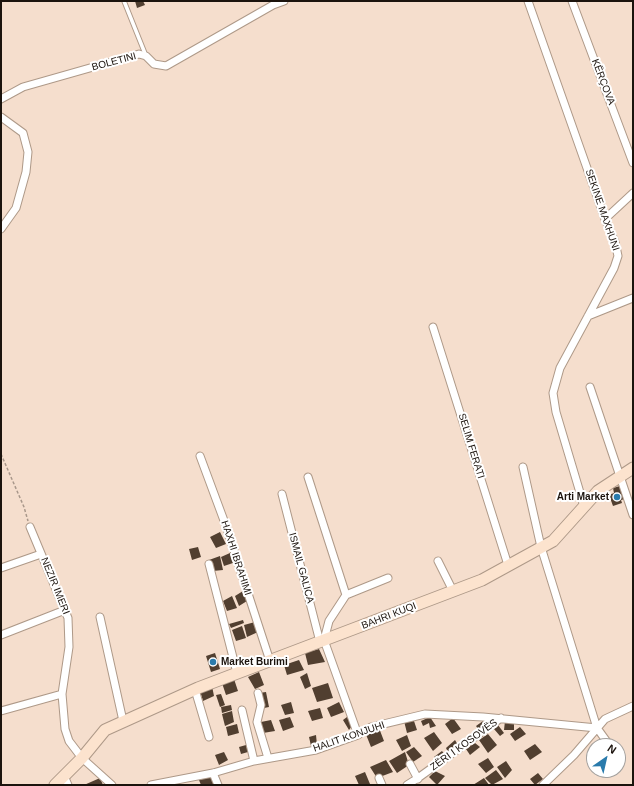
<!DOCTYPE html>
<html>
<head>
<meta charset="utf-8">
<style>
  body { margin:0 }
  #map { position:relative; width:634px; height:786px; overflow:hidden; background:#f5decd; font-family:Helvetica,sans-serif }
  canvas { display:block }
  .frame { position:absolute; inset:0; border:2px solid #1b130d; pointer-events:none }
  .north { position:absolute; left:586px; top:738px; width:40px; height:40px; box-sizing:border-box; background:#fff; border:1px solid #a4a19e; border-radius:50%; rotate:34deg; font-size:11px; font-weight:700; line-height:16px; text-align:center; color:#1b130d }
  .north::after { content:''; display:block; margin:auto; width:14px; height:18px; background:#2a7bac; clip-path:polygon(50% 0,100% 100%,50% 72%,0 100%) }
</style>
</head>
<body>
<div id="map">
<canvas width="634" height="786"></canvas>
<div class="frame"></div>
<div class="north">N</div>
</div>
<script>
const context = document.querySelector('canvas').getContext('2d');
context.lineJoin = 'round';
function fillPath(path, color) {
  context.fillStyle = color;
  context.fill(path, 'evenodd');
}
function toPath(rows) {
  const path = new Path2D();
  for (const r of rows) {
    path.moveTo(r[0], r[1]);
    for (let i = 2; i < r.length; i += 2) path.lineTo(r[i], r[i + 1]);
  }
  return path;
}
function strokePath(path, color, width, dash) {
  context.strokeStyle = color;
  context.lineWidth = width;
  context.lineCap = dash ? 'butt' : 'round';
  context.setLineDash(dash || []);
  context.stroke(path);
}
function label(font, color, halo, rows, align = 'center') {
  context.font = font + ' Helvetica,sans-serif';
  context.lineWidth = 4;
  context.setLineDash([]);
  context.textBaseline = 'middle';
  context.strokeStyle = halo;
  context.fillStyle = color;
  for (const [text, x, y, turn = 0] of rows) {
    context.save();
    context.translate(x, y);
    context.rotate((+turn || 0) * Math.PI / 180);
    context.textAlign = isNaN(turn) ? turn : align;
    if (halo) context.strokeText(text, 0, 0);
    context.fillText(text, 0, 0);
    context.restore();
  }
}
const building = toPath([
  [135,1,143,1,145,5,137,8],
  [620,486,625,499,621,500,622,503,613,506,609,495,614,493,613,488],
  [220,532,226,544,216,548,210,537],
  [198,547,201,557,192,560,189,549],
  [230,553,233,563,224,566,221,557],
  [220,556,223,570,213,571,209,560],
  [243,591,247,601,239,606,235,596],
  [232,596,237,608,227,611,223,601],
  [243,620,244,623,231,628,229,624],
  [255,622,258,632,247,637,244,625],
  [242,626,246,638,236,641,232,630],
  [319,649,325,662,308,665,305,653],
  [215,653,220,669,211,672,206,656],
  [299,660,304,670,287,675,284,665],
  [259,672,264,685,255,689,248,677],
  [307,673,311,686,305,689,300,677],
  [234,679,238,691,226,695,222,683],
  [328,683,333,698,317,702,312,688],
  [212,686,214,696,203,701,200,691],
  [266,692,269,707,264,708,259,693],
  [221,694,225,705,220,707,216,695],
  [291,702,294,713,285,715,281,705],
  [339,702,344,712,331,717,327,708],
  [231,705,232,710,222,713,221,707],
  [320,708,323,718,312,721,308,711],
  [232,711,234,722,225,726,222,714],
  [290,717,294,727,283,731,279,720],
  [347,717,352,726,349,730,343,720],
  [430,717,436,726,430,728,429,723,423,726,421,721],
  [413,718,417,730,407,733,404,721],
  [453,718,461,729,452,734,445,724],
  [271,720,275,731,263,733,261,722],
  [483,721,486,725,479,730,476,726],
  [505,721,514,722,514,730,504,730],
  [237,724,239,733,228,736,226,727],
  [498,725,504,733,500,736,494,729],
  [520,727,526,734,515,741,510,734],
  [379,728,384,741,371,747,365,732],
  [434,732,442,743,433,751,424,738],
  [488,734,497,745,488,753,479,740],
  [316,735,317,745,311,746,309,737],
  [407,735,411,746,402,751,396,740],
  [455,740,458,745,448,752,446,748],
  [475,743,480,747,470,755,466,749],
  [535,744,542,752,530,760,524,751],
  [246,745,248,752,241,754,239,747],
  [414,747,422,756,413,762,406,752],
  [442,751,445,755,437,760,434,757],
  [224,752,228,760,219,765,215,755],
  [405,752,409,765,397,773,389,761],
  [488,758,494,767,486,773,478,764],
  [386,760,393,772,377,778,370,767],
  [506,761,512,770,505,778,497,767],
  [496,770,503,779,492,785,485,778],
  [435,771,445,776,437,785,429,777],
  [365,772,370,784,359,785,355,776],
  [538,773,543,779,535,785,530,779],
  [211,777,214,785,201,785,199,780],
  [100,778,103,785,84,785],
  [484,778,489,785,473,785]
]);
const path = toPath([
  [1,454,24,507,28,521]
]);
const lane = toPath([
  [124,1,146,56]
]);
const street = toPath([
  [528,1,605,219,615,242,618,256,614,268,560,368,553,393,556,412,584,506],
  [572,1,633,163],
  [1,99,23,87,139,54,146,56,154,64,166,66,273,5,284,1],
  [1,117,23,133,28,152,26,172,16,208,1,229],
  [605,219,633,193],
  [588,316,633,298],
  [433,327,508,565],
  [590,387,633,515],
  [200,456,226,526,270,661],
  [523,467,541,547,597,728,610,746],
  [308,477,346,595],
  [282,494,320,642],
  [30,527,68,618,69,647,62,694,65,729,69,741,82,758,112,785],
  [438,561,453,591],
  [209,564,237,673],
  [1,568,41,554],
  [100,617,123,721],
  [1,635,65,610],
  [198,688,196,693,209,737],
  [258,693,261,705,257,722,268,758],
  [242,710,254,761],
  [1,711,62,694],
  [358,735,324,640,329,621,346,595,388,578],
  [410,764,418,779],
  [213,773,218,785],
  [64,776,68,785],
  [379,778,382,785],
  [151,785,213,773,254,761,316,750,358,735,371,727,425,714,483,717,597,728],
  [407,785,418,778,501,718],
  [543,785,574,755,605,719,633,706]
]);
const secondary = toPath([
  [55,785,82,758,105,730,198,688,482,580,553,541,598,491,633,468]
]);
const markers = [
  [617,497,4,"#2a7bac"],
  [213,662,4,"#2a7bac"]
];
const streetNames = [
  ["BOLETINI",114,62,-15],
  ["KËRÇOVA",603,82,69],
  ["SEKINE MAXHUNI",602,210,71],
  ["SELIM FERATI",471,446,73],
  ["HAXHI IBRAHIMI",236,558,72],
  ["ISMAIL GALICA",301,568,75],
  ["NEZIR IMERI",55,586,68],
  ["BAHRI KUQI",389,616,-21],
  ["HALIT KONJUHI",349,737,-19],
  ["ZËRI I KOSOVËS",464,745,-36]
];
const poiNames = [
  ["Arti Market",609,497],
  ["Market Burimi",221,662,"left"]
];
fillPath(building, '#513f30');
strokePath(lane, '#ae9988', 5.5);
strokePath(street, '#ae9988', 9);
strokePath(secondary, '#ae9988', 13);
strokePath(path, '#a8978a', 1.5, [3, 2]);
strokePath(lane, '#fff', 3.5);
strokePath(street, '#fff', 7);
strokePath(secondary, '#fce3ce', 11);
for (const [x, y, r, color] of markers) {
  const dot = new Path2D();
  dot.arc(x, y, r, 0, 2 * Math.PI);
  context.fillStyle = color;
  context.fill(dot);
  strokePath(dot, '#fff', 1.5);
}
label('10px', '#1b130d', '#fff', streetNames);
label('bold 10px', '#1b130d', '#fff', poiNames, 'right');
</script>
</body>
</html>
